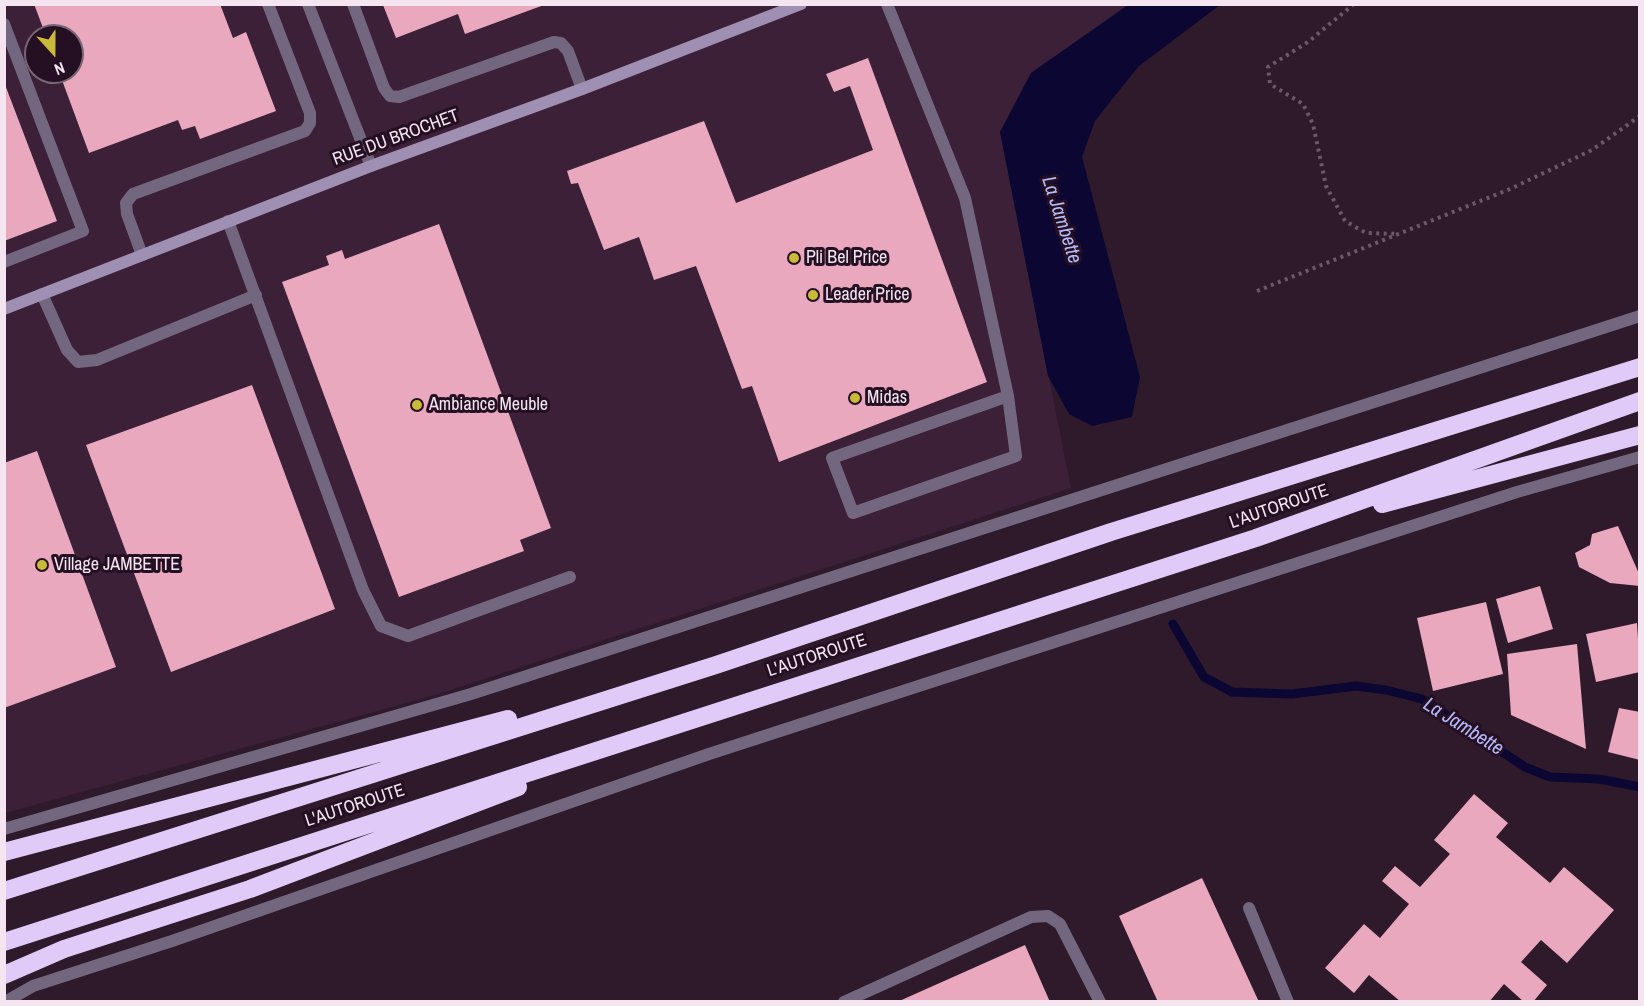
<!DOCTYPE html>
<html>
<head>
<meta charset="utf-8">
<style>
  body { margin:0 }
  #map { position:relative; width:1644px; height:1006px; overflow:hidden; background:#2f1a2c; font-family:"Archivo Narrow",sans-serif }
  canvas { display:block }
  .frame { position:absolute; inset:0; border:6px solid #f4e5f1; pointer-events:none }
  .north { position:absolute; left:24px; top:24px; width:60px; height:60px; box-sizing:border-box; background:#251023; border:2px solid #786575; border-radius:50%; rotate:159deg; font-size:16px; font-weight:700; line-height:24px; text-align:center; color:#f4e5f1 }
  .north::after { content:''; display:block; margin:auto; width:21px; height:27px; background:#caba3a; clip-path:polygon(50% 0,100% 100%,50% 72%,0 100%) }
</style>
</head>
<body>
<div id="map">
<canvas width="1644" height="1006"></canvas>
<div class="frame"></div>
<div class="north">N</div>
</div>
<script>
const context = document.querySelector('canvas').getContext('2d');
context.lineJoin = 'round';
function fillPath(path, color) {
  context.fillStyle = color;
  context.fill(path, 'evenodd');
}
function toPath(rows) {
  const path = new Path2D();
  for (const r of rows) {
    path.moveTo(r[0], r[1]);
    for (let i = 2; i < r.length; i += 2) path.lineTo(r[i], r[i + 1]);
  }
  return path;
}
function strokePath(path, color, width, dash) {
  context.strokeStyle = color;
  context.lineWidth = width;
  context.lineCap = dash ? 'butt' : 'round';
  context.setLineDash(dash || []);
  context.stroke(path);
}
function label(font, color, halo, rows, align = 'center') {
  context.font = font + ' "Archivo Narrow",sans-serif';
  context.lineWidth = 6;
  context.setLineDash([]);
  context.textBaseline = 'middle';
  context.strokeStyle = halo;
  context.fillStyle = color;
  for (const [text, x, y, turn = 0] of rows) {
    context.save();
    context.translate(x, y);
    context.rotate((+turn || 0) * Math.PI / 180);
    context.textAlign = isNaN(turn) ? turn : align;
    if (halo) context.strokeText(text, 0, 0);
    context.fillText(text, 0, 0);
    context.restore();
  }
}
const built = toPath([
  [5,5,1128,5,1031,73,1000,132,1071,488,432,696,5,813],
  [36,36,72,36,72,72,36,72]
]);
const water = toPath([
  [1128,5,1220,5,1138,67,1095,121,1082,157,1140,377,1132,417,1092,426,1069,414,1048,376,1000,132,1031,73]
]);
const stream = toPath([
  [1173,624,1204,677,1232,692,1292,694,1356,686,1386,690,1422,699,1525,767,1550,777,1599,779,1640,787]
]);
const building = toPath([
  [34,4,220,4,233,38,246,32,276,111,200,139,195,126,182,130,178,120,89,153,59,72,72,72,72,36,46,36],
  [383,5,544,5,465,34,458,14,396,38],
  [868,58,987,382,779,462,752,386,742,389,696,266,654,280,639,237,604,250,578,183,571,184,567,171,704,121,736,203,873,150,850,86,834,92,826,74],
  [4,82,57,221,4,241],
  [439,224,551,528,520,540,524,551,399,597,282,282,329,265,326,256,342,250,345,259],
  [252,385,335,609,171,672,86,445],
  [37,451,116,667,4,708,4,463],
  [1618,526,1640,576,1640,586,1610,583,1579,567,1575,553,1590,545,1592,534],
  [1540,586,1553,629,1508,643,1496,599],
  [1486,602,1503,674,1433,691,1417,618],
  [1637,623,1640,672,1596,682,1586,634],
  [1577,644,1586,749,1511,715,1507,654],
  [1619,708,1640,712,1640,760,1608,752],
  [1474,794,1508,823,1496,837,1550,883,1564,867,1614,910,1567,963,1541,940,1521,962,1547,985,1533,1002,1524,1002,1504,984,1489,1002,1401,1002,1369,975,1354,993,1325,968,1364,924,1380,938,1409,904,1382,881,1395,866,1420,887,1450,854,1434,840],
  [1202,878,1259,1002,1158,1002,1119,916],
  [1025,945,1050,1002,897,1002]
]);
const path = toPath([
  [1354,4,1308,42,1268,67,1270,84,1303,104,1313,124,1326,186,1345,221,1366,233,1399,234],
  [1257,291,1510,189,1592,150,1640,116]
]);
const lane = toPath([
  [353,4,384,88,390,96,399,97,554,42,561,43,568,51,582,89],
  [887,4,965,198,1008,396,1016,456,853,513,832,458,1008,396],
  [4,24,83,231,4,262],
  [228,221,363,590,381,626,408,636,570,577],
  [142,255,127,214,126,203,133,194,305,131,310,123,310,113,268,4],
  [42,294,67,350,78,362,97,360,256,295],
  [4,829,471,694,1640,316],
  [1249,908,1288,1002],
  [5,1002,33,986,172,941,709,754,1517,492,1640,457],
  [844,1002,1031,917,1048,916,1060,924,1100,1002]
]);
const street = toPath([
  [308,4,371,166]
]);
const secondary = toPath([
  [4,309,371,166,582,89,801,4]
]);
const highway = toPath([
  [1382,504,1640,435],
  [4,852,508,719],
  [4,891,716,665,1111,532,1640,367],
  [4,942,1256,538,1640,401],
  [4,975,64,949,250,889,518,787]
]);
const markers = [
  [794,258,6,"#caba3a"],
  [813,295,6,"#caba3a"],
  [855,398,6,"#caba3a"],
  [417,405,6,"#caba3a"],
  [42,565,6,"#caba3a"]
];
const streetNames = [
  ["RUE DU BROCHET",396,138,-20],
  ["L'AUTOROUTE",1279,507,-19],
  ["L'AUTOROUTE",817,656,-18],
  ["L'AUTOROUTE",355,806,-18]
];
const poiNames = [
  ["Pli Bel Price",806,258],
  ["Leader Price",825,295],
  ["Midas",867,398],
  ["Ambiance Meuble",429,405],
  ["Village JAMBETTE",54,565]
];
const waterNames = [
  ["La Jambette",1061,220,72],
  ["La Jambette",1463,727,32]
];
fillPath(built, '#3b2038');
fillPath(water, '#0c0732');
strokePath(stream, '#0c0732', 9);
fillPath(building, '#e9a8bd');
strokePath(path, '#6b5868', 4, [3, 4.5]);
strokePath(lane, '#72677e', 12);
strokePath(street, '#72677e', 12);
strokePath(secondary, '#9f8fb2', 12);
strokePath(highway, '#e0cbf8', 18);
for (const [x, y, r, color] of markers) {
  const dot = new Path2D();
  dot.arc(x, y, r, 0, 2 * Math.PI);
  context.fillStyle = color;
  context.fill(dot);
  strokePath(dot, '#251023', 2);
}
label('18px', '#f4e5f1', '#251023', streetNames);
label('18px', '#f4e5f1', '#251023', poiNames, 'left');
label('italic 20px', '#b4baf8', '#251023', waterNames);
</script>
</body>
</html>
